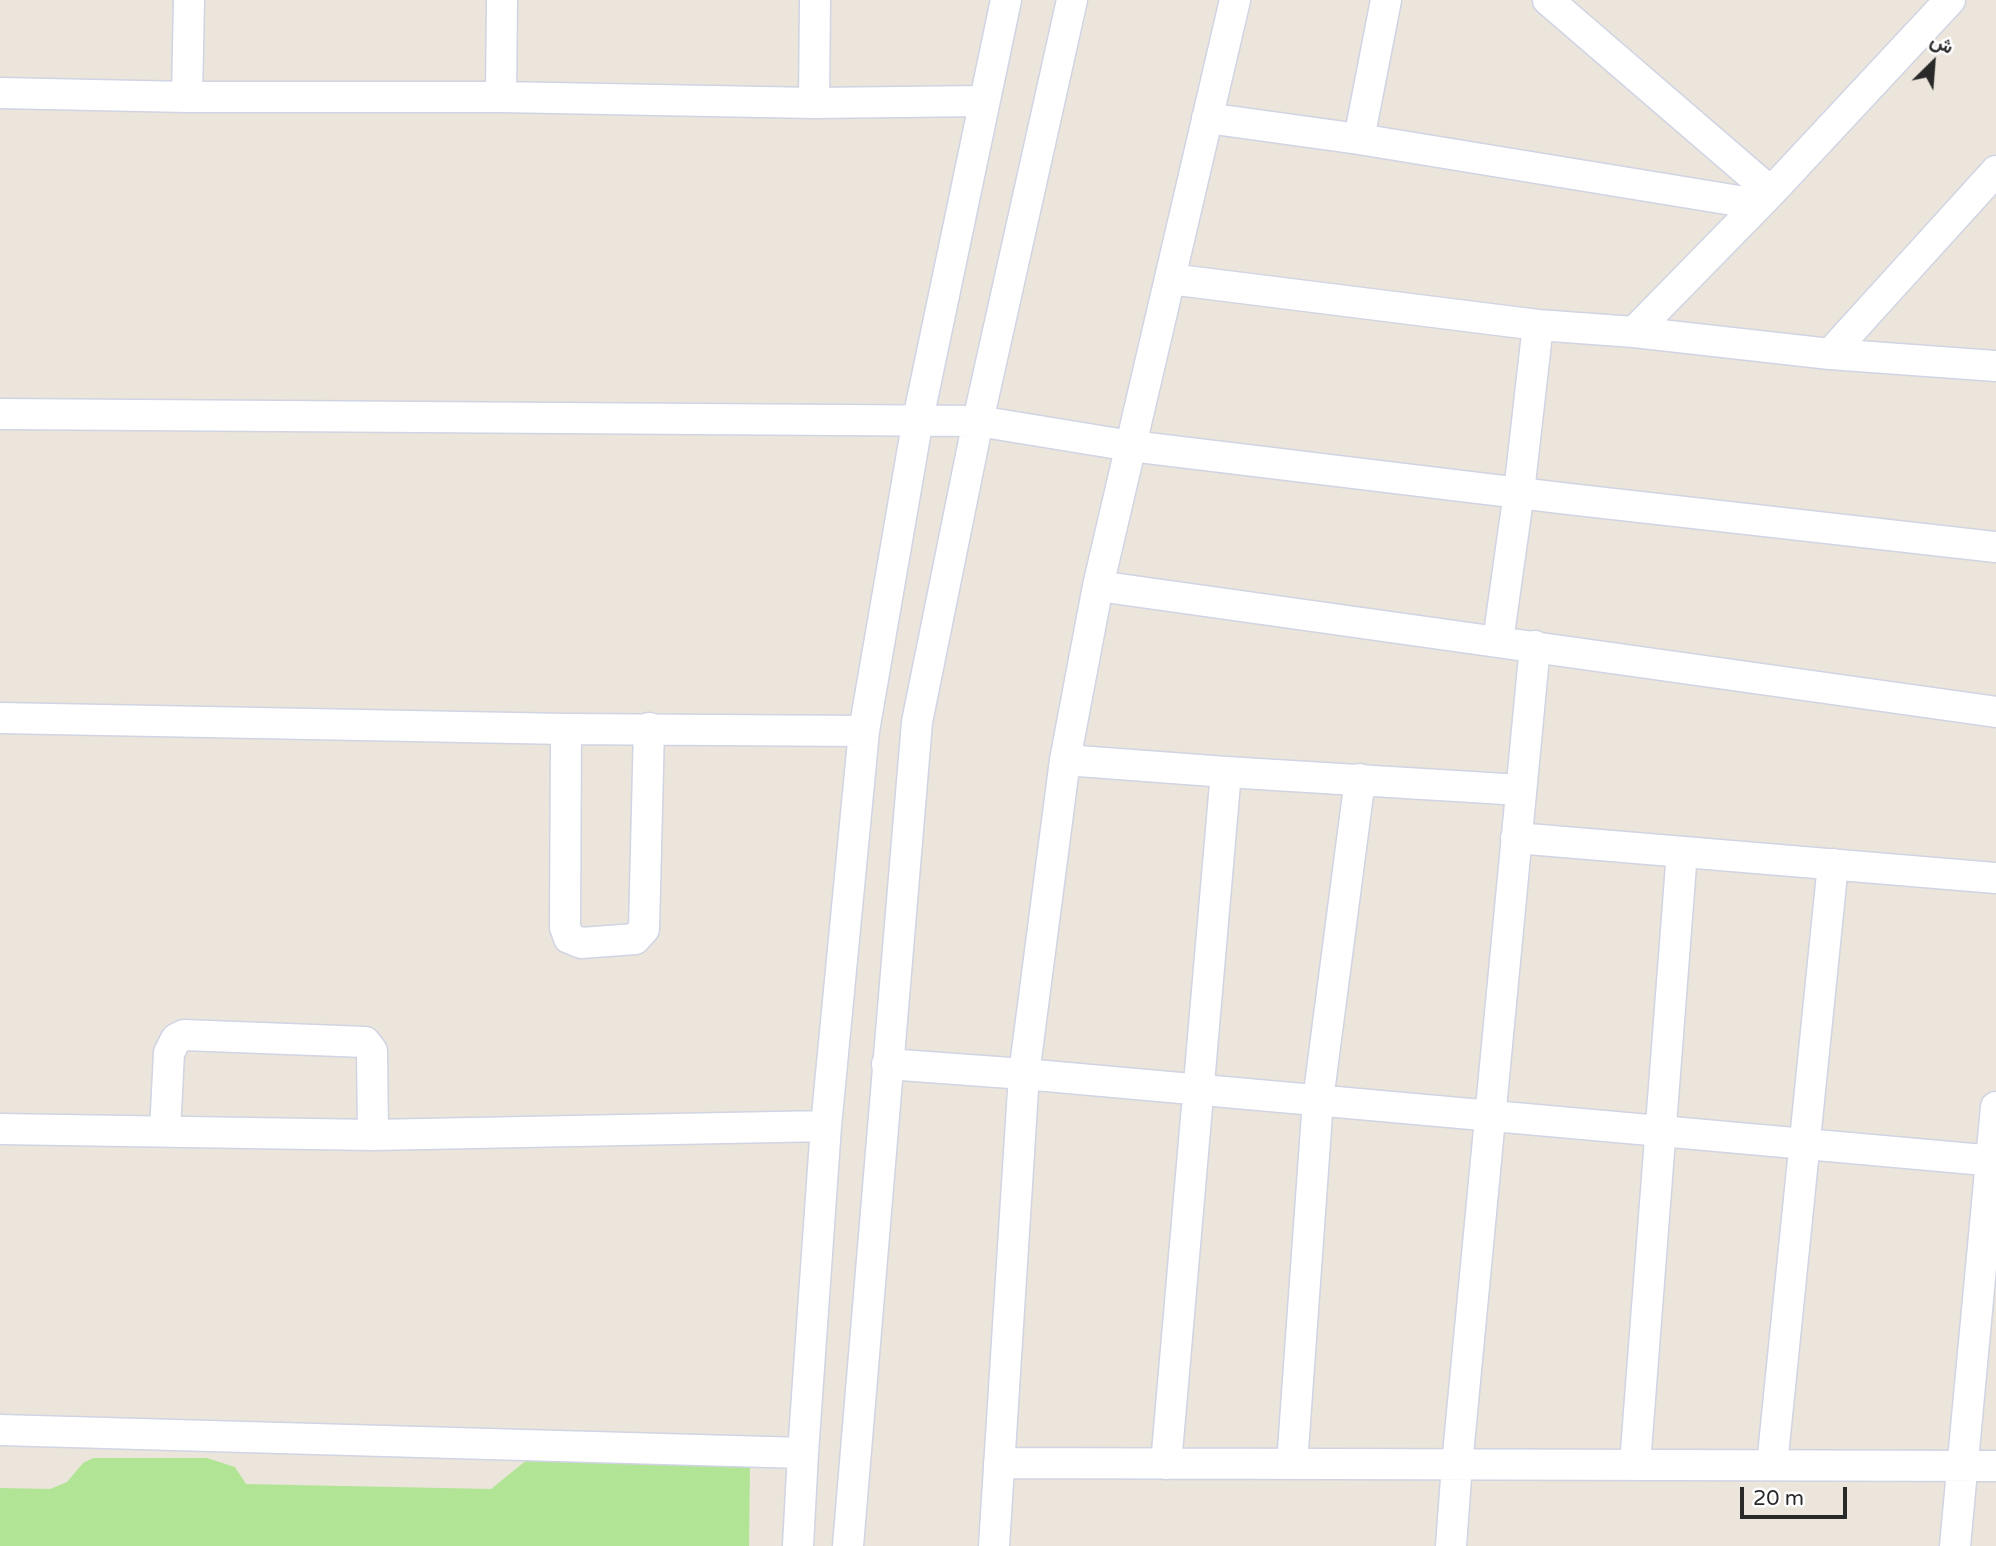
<!DOCTYPE html>
<html>
<head>
<meta charset="utf-8">
<style>
  body { margin:0 }
  #map { position:relative; width:1996px; height:1546px; overflow:hidden; background:#ece5db; font-family:"Varela Round",Vazirmatn,sans-serif }
  canvas { display:block }
  .north { position:absolute; left:1898px; top:28px; width:70px; height:70px; -webkit-text-stroke:5px #fff; paint-order:stroke; rotate:25deg; font-size:19px; font-weight:700; line-height:28px; text-align:center; color:#292929 }
  .north::after { content:''; display:block; margin:auto; width:24px; height:32px; background:#292929; clip-path:polygon(50% 0,100% 100%,50% 72%,0 100%) }
  .scale { position:absolute; left:1740px; top:1487px; width:107px; height:32px; box-sizing:border-box; border:4px solid #292929; border-top:0; padding-left:9px; font-size:21px; line-height:24px; white-space:nowrap; color:#292929; -webkit-text-stroke:5px #fff; paint-order:stroke }
</style>
</head>
<body>
<div id="map">
<canvas width="1996" height="1546"></canvas>
<div class="north">ش</div>
<div class="scale">20 m</div>
</div>
<script>
const context = document.querySelector('canvas').getContext('2d');
context.lineJoin = 'round';
function fillPath(path, color) {
  context.fillStyle = color;
  context.fill(path, 'evenodd');
}
function toPath(rows) {
  const path = new Path2D();
  for (const r of rows) {
    path.moveTo(r[0], r[1]);
    for (let i = 2; i < r.length; i += 2) path.lineTo(r[i], r[i + 1]);
  }
  return path;
}
function strokePath(path, color, width, dash) {
  context.strokeStyle = color;
  context.lineWidth = width;
  context.lineCap = dash ? 'butt' : 'round';
  context.setLineDash(dash || []);
  context.stroke(path);
}
const green = toPath([
  [93,1458,207,1458,235,1467,246,1484,491,1489,528,1459,750,1466,749,1546,0,1546,0,1488,50,1489,67,1482,83,1463]
]);
const street = toPath([
  [1548,0,1771,192],
  [0,93,187,97,501,97,814,103,984,101],
  [187,97,189,0],
  [501,97,502,0],
  [814,103,815,0],
  [1207,118,1359,139,1757,204],
  [1359,139,1386,0],
  [1170,279,1538,325,1634,332,1830,354,1996,366],
  [1634,332,1771,192,1950,0],
  [1830,354,1996,171],
  [0,414,978,421,1131,446,1569,499,1996,547],
  [1098,586,1996,712],
  [1498,641,1519,492,1538,325],
  [0,718,566,729,864,731],
  [566,729,565,927,569,938,581,943,635,939,644,929,649,728],
  [1065,760,1226,772,1521,790],
  [1516,838,1996,878],
  [887,1064,1024,1074,1996,1161],
  [0,1129,373,1135,826,1126],
  [165,1131,169,1053,176,1039,184,1035,365,1042,372,1051,373,1135],
  [0,1430,803,1453],
  [999,1463,1996,1466],
  [1166,1464,1226,772],
  [1292,1464,1318,1100,1360,779],
  [1635,1464,1682,852],
  [1772,1465,1833,864],
  [798,1546,803,1453,826,1126,864,731,918,419,1006,0],
  [848,1546,917,722,978,421,1072,0],
  [994,1546,1024,1074,1065,760,1098,586,1235,0],
  [1451,1546,1457,1465,1535,646],
  [1955,1546,1996,1107]
]);
fillPath(green, '#b1e595');
strokePath(street, '#d0d4e3', 33);
strokePath(street, '#fff', 30);
</script>
</body>
</html>
